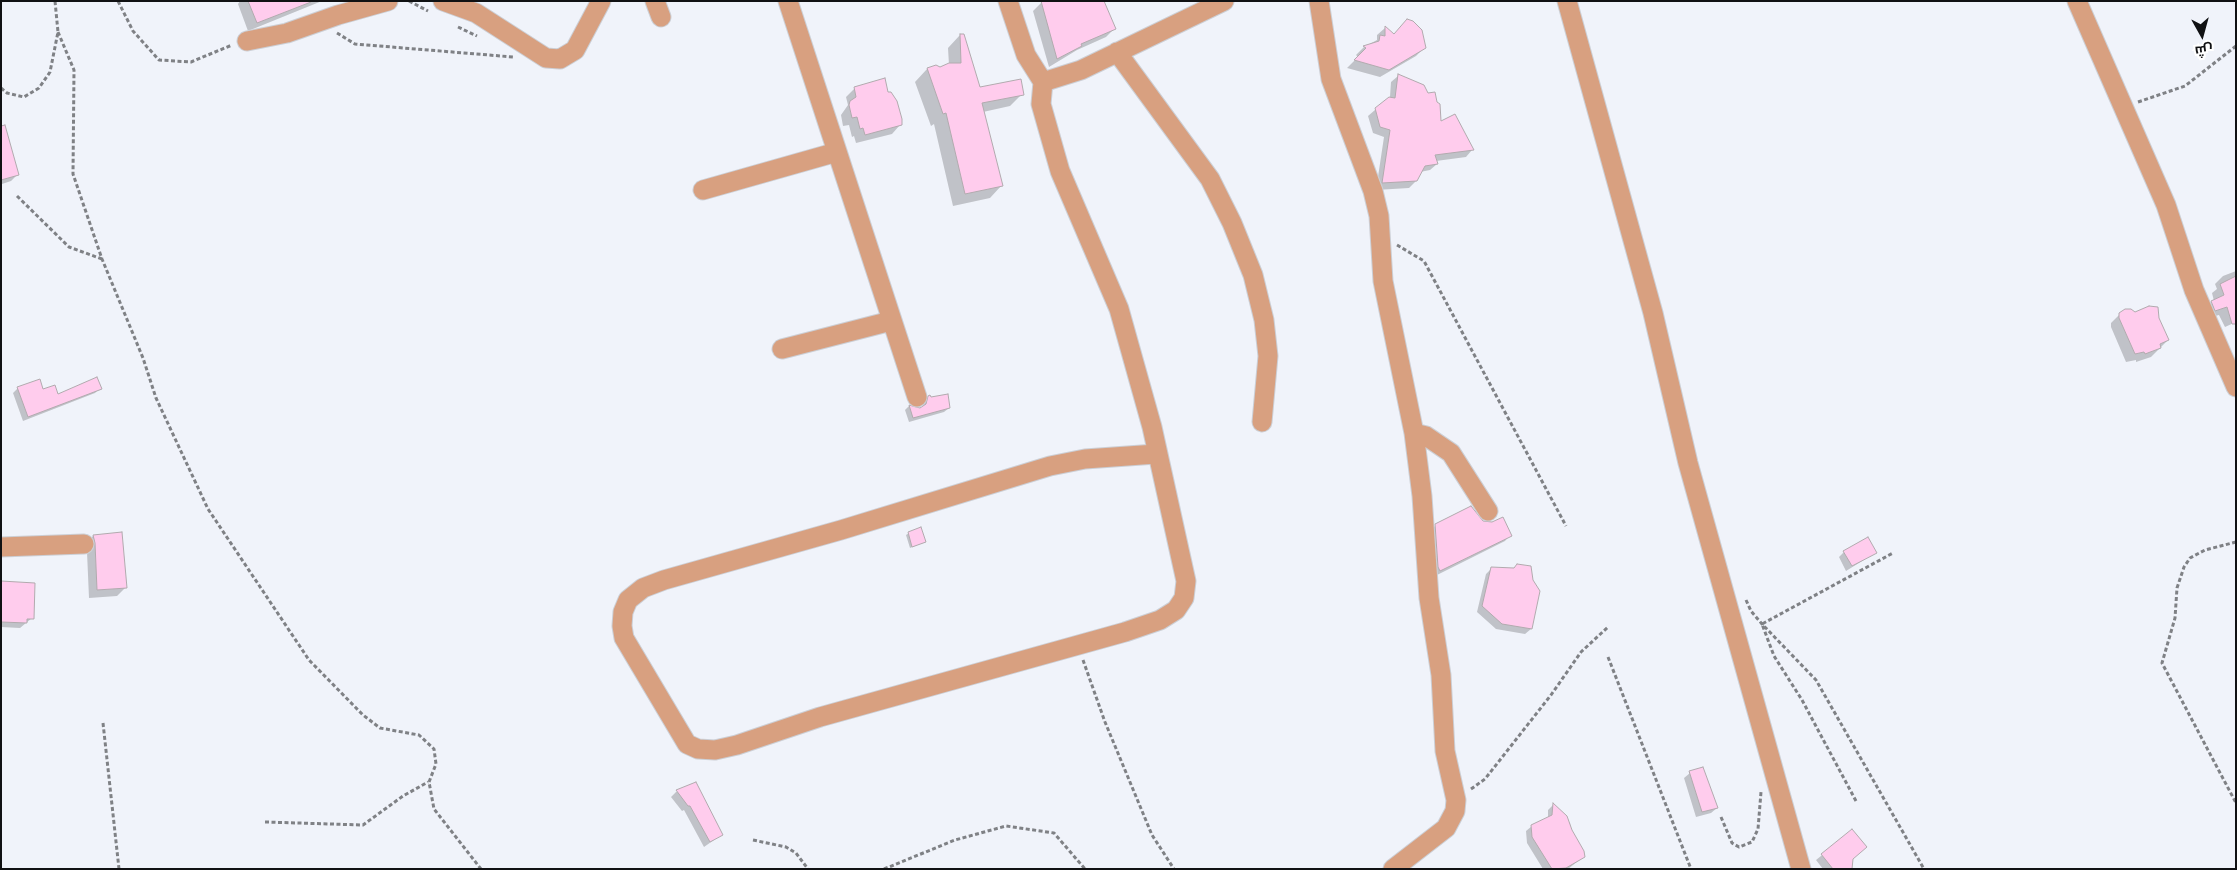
<!DOCTYPE html>
<html>
<head>
<meta charset="utf-8">
<style>
  body { margin:0 }
  #map { position:relative; width:2237px; height:870px; overflow:hidden; background:#f0f3fa; font-family:Figtree,Cairo,sans-serif }
  canvas { display:block }
  .frame { position:absolute; inset:0; border:2px solid #101113; pointer-events:none }
  .north { position:absolute; left:2177px; top:10px; width:50px; height:50px; -webkit-text-stroke:4px #fff; paint-order:stroke; rotate:173deg; font-size:14px; font-weight:700; line-height:20px; text-align:center; color:#101113 }
  .north::after { content:''; display:block; margin:auto; width:18px; height:22px; background:#101113; clip-path:polygon(50% 0,100% 100%,50% 72%,0 100%) }
</style>
</head>
<body>
<div id="map">
<canvas width="2237" height="870"></canvas>
<div class="frame"></div>
<div class="north">ش</div>
</div>
<script>
const context = document.querySelector('canvas').getContext('2d');
context.lineJoin = 'round';
function fillPath(path, color) {
  context.fillStyle = color;
  context.fill(path, 'evenodd');
}
function toPath(rows) {
  const path = new Path2D();
  for (const r of rows) {
    path.moveTo(r[0], r[1]);
    for (let i = 2; i < r.length; i += 2) path.lineTo(r[i], r[i + 1]);
  }
  return path;
}
function strokePath(path, color, width, dash) {
  context.strokeStyle = color;
  context.lineWidth = width;
  context.lineCap = dash ? 'butt' : 'round';
  context.setLineDash(dash || []);
  context.stroke(path);
}
const shadow = toPath([
  [240,1,322,1,248,31,238,4],
  [1042,2,1114,29,1106,37,1077,50,1049,67,1033,11],
  [1385,28,1393,36,1424,48,1416,56,1380,77,1347,68,1358,57,1356,55,1364,47,1377,40,1377,35],
  [960,35,979,89,1022,94,1010,106,983,112,1002,185,990,198,953,206,934,124,931,126,915,82,927,69,936,66,939,69,949,65,948,48],
  [1398,76,1440,122,1454,115,1472,150,1466,157,1436,161,1437,164,1430,170,1420,172,1416,181,1409,188,1376,190,1384,137,1373,133,1368,116,1390,97,1391,82],
  [855,88,887,93,900,125,892,134,856,143,854,136,852,137,849,125,843,126,841,115,848,105,846,97],
  [1,145,18,174,11,181,2,184,1,187],
  [2236,271,2236,322,2225,327,2219,315,2207,318,2203,311,2214,301,2212,293,2217,289,2215,284,2223,276],
  [2120,314,2135,314,2168,340,2151,357,2136,362,2136,360,2126,362,2111,327,2111,323],
  [18,388,43,391,57,395,100,388,95,393,23,421,13,393],
  [929,397,949,408,944,412,909,422,905,410,909,406,914,409,922,409,924,401],
  [1483,522,1510,535,1505,541,1435,576,1430,531,1436,525],
  [909,533,925,542,910,548,906,535],
  [121,534,126,587,117,596,89,598,87,552,85,544,93,536],
  [1844,552,1875,553,1846,571,1839,557],
  [1517,565,1538,591,1531,629,1525,634,1496,629,1477,612,1486,574,1492,568,1513,569],
  [1,583,32,618,20,628,1,627],
  [1702,768,1717,808,1711,813,1696,817,1684,778,1690,773],
  [695,784,721,835,704,847,684,810,682,811,671,797,676,792],
  [1553,805,1570,823,1571,831,1583,857,1568,869,1543,869,1527,843,1526,831,1532,826,1548,819,1548,810],
  [1852,831,1851,869,1823,869,1816,860]
]);
const building = toPath([
  [248,1,310,1,311,2,257,23,248,1],
  [1041,1,1104,1,1116,29,1081,44,1082,46,1057,59,1041,1],
  [1407,19,1413,21,1422,30,1426,48,1389,70,1354,60,1366,48,1363,46,1379,41,1380,35,1385,36,1385,26,1394,34,1407,19],
  [960,34,964,34,980,87,1021,79,1024,95,982,103,1003,186,965,194,946,113,943,114,927,68,936,65,940,67,949,63,961,63,960,34],
  [1398,74,1424,85,1428,93,1435,92,1437,102,1440,104,1441,121,1455,114,1474,150,1435,155,1438,164,1425,166,1417,181,1382,183,1390,130,1380,127,1375,108,1389,97,1395,98,1398,74],
  [885,78,888,92,891,92,897,101,902,119,902,125,865,135,863,128,860,129,857,117,852,118,849,105,850,101,856,97,854,87,885,78],
  [5,125,19,175,1,180,1,126,5,125],
  [2236,276,2236,324,2232,324,2227,307,2215,311,2211,301,2224,295,2220,284,2236,276],
  [2149,306,2158,307,2159,318,2169,340,2160,344,2161,348,2145,354,2144,352,2135,354,2119,318,2119,313,2125,309,2131,309,2135,312,2149,306],
  [97,377,102,389,28,417,17,387,40,379,43,389,55,385,58,394,97,377],
  [948,394,950,408,913,418,909,405,920,408,926,404,928,396,930,395,931,397,948,394],
  [1471,506,1483,521,1492,522,1503,517,1512,536,1440,571,1438,567,1435,524,1471,506],
  [921,527,926,542,912,547,908,532,921,527],
  [122,532,127,588,97,590,95,543,93,535,122,532],
  [1868,537,1877,553,1852,566,1843,551,1868,537],
  [1517,564,1531,566,1533,580,1540,591,1532,629,1502,624,1482,606,1491,567,1514,568,1517,564],
  [1,581,35,583,34,619,27,619,27,623,1,622,1,581],
  [1703,767,1718,808,1702,812,1689,771,1703,767],
  [696,782,723,835,710,842,690,806,688,806,676,790,696,782],
  [1553,803,1567,816,1572,830,1584,851,1585,857,1566,868,1552,869,1532,837,1531,825,1552,815,1553,803],
  [1852,829,1867,847,1853,859,1852,869,1833,869,1821,854,1852,829]
]);
const path = toPath([
  [118,1,133,31,159,60,191,62,232,45],
  [409,1,428,11],
  [458,27,477,36],
  [58,32,74,70,73,174,102,259,143,358,156,398,208,509,309,660,363,715,380,728,419,735,434,749,436,764,429,782,434,809,481,869],
  [337,33,355,44,513,57],
  [1,88,7,93,24,97,39,88,50,72,58,32,55,1],
  [2138,102,2185,86,2236,46],
  [17,196,69,247,102,259],
  [1397,245,1424,261,1566,526],
  [2236,542,2205,550,2190,558,2184,567,2177,588,2175,618,2162,663,2236,803],
  [1746,600,1751,611,1762,624,1816,680,1924,869],
  [1608,657,1691,869],
  [1083,660,1105,722,1152,835,1174,869],
  [103,723,119,869],
  [1471,789,1485,779,1551,695,1581,652,1608,627],
  [1856,801,1802,700,1774,656,1762,624,1893,553],
  [1721,817,1732,843,1739,847,1752,842,1758,829,1761,792],
  [265,822,363,825,403,796,428,782],
  [753,840,786,847,796,853,808,869],
  [884,869,955,840,1006,826,1054,833,1085,869]
]);
const minor = toPath([
  [443,1,476,13,546,58,560,59,575,50,601,1],
  [655,1,661,17],
  [788,1,917,397],
  [1008,1,1026,55,1043,82,1081,70,1224,1],
  [1319,1,1331,79,1373,191,1379,216,1383,281,1414,433,1422,496,1429,598,1441,675,1445,751,1456,800,1455,811,1446,828,1393,869],
  [1567,1,1653,313,1688,463,1801,869],
  [2077,1,2166,205,2194,290,2236,387],
  [247,41,287,33,338,15,388,1],
  [1117,52,1210,179,1232,223,1253,275,1264,320,1268,356,1262,422],
  [1043,82,1041,104,1060,171,1119,309,1152,427,1186,581,1184,598,1176,610,1160,620,1125,632,820,717,737,745,715,750,698,749,687,744,624,638,622,626,623,612,628,600,643,588,664,580,841,530,1050,466,1085,459,1156,454],
  [703,190,837,152],
  [782,349,891,321],
  [1414,433,1426,436,1451,453,1488,511],
  [1,547,84,544]
]);
fillPath(shadow, '#0003');
fillPath(building, '#ffcced');
strokePath(building, '#b1aaae', 1);
strokePath(minor, '#cccfd5', 21);
strokePath(path, '#7f8185', 3, [4, 2.5]);
strokePath(minor, '#d8a080', 19);
</script>
</body>
</html>
